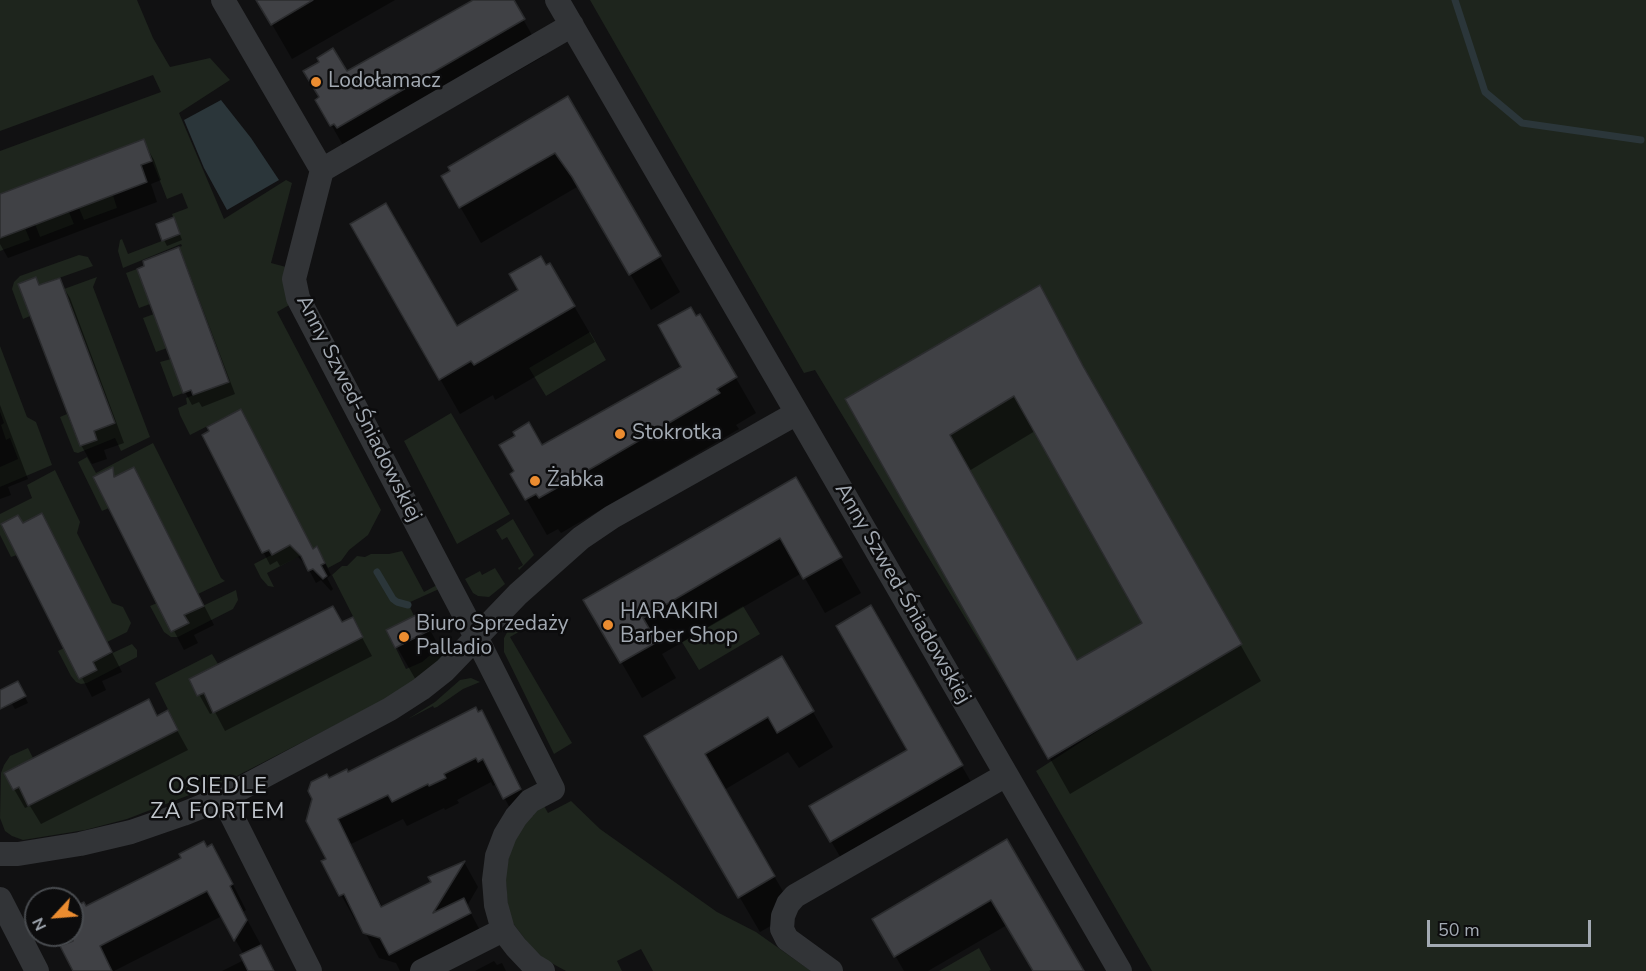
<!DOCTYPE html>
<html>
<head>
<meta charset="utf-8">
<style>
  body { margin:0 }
  #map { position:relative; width:1646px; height:971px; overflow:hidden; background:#111112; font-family:"Nunito Sans",sans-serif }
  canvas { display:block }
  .north { position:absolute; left:24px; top:887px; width:60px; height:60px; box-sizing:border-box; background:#0c0c0d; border:2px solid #484b4f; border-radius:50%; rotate:244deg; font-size:16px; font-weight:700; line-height:24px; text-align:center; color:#a3aab3 }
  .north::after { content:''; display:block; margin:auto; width:21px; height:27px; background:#eb8c30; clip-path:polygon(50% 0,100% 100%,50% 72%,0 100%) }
  .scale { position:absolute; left:1427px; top:920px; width:164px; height:27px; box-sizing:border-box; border:3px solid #a3aab3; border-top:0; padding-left:8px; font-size:18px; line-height:21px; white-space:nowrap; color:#a3aab3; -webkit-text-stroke:4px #0c0c0d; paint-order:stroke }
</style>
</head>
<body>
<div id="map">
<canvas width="1646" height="971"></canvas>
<div class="north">N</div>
<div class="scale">50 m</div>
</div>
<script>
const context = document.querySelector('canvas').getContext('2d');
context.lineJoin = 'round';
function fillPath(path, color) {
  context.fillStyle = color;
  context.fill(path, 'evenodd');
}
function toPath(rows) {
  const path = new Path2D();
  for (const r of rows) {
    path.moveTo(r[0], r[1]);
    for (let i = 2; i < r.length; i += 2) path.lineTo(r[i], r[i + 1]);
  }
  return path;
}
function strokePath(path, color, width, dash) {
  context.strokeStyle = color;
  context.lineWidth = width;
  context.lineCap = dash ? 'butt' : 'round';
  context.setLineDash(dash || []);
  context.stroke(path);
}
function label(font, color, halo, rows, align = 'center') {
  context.font = font + ' "Nunito Sans",sans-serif';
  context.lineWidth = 5;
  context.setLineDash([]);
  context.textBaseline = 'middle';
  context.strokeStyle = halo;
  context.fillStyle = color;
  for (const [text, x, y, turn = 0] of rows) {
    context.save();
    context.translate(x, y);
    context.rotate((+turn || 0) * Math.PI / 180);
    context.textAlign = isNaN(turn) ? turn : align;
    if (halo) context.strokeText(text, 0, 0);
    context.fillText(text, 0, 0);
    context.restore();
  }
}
const green = toPath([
  [0,0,137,0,153,38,170,67,210,58,230,80,179,113,224,219,286,180,292,183,271,263,286,267,291,304,277,312,381,510,368,535,349,550,341,561,328,568,317,547,267,573,274,587,268,586,261,578,254,564,306,537,256,438,245,425,248,422,241,409,190,435,180,415,178,408,187,404,186,398,229,381,224,367,220,368,214,353,218,351,207,322,203,324,201,306,179,247,182,246,181,244,123,268,118,251,120,240,122,239,128,254,180,234,172,214,188,208,182,193,167,199,144,140,24,185,10,195,8,191,0,194,0,151,161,92,153,75,0,131],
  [590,0,1646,0,1646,971,1152,971,1036,771,1104,727,1048,755,815,370,804,373],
  [113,195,117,208,84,220,79,208],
  [69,212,74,224,40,237,35,224],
  [25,228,30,240,0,251,0,238],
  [79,255,88,257,93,266,39,285,36,277,18,284,30,316,23,319,12,289,14,282,20,276],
  [137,269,150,304,139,308,126,273],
  [97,277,93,287,150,437,121,451,115,438,78,453,74,452,60,417,67,414,80,446,97,440,94,431,114,423,64,289],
  [154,314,167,348,156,352,143,318],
  [590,332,606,360,546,396,529,368],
  [0,346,27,417,36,422,52,465,0,487,0,467,18,459,10,438,6,440,1,425,4,423,0,412],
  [171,359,183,393,173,397,160,362],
  [451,413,510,514,457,544,404,441],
  [153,443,221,578,225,581,198,594,194,585,190,587,186,570,134,467,114,477,110,468,93,477,109,508,102,511,78,462,87,457,96,473],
  [55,470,80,522,77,533,112,603,123,607,131,623,127,632,107,642,42,514,23,523,17,555,11,557,0,535,0,514,32,498,27,485],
  [513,519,534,555,519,570,518,568,523,565,507,537,502,540,496,530],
  [402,551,424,592,437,585,439,589,408,603,414,616,387,630,406,669,422,662,435,651,442,657,407,688,231,779,127,819,85,830,23,840,12,836,5,831,0,818,1,773,4,765,10,756,28,748,33,758,4,773,13,789,19,787,29,806,178,730,155,683,212,654,218,664,189,679,197,696,204,693,213,712,363,636,332,575,342,566,347,566,357,556,365,557,371,554,389,554],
  [495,568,505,584,489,597,478,596,473,593,465,579,480,571,482,575],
  [236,590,238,600,233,609,178,637,171,637,164,632,150,606,157,603,172,632,188,623,184,615],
  [743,606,760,634,699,670,682,642],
  [518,619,524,629,510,637,572,743,554,754,504,652,504,638,510,627],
  [132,644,137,650,137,657,87,683,81,684,76,682,71,676,58,651,64,648,80,679,96,670,93,662],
  [471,678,480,682,463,689,437,707,434,708,433,706,408,719,435,702,460,680],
  [571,801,600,829,717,912,756,932,811,971,653,971,641,949,617,961,622,971,566,971,544,959,531,947,512,922,508,907,505,871,514,840,523,825,543,804,548,813],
  [979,948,991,970,989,971,939,971]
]);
const water = toPath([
  [221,100,251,138,279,180,227,210,204,168,184,120]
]);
const shadow = toPath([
  [258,0,395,0,292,59],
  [474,0,512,0,544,56,358,162,352,161,317,100,346,73],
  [568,98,680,292,651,310,595,213,577,187,481,243,443,177],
  [143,141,154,160,161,180,151,184,157,202,8,258,0,244,0,195],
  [176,224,182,240,167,246,164,240],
  [352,224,457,328,520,291,550,265,595,342,495,400,493,395,460,414],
  [178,249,185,262,235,394,202,407,199,402,192,405,185,392,139,270],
  [36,279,40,287,59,280,70,298,124,443,104,450,107,459,92,464,81,445],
  [1040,287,1103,403,1261,681,1070,794,847,399],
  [1035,431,1144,624,1076,661,969,471],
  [700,316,756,413,736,425,739,429,619,499,561,533,558,529,547,535,512,474,542,447,683,367,695,318],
  [0,405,28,479,8,487,11,495,0,499],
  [204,436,313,550,317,548,331,575,327,578,333,589,331,591,321,580,316,583,307,566,298,557,280,566,277,561,270,565],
  [95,478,114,478,144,487,214,625,194,635,198,643,184,650],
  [795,479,861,593,825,613,802,573,662,654,676,678,642,698,586,601],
  [3,525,22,525,52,534,122,672,102,681,106,690,92,697],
  [870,607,982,801,852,877,811,807,909,750],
  [421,614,450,666,417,682,397,647],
  [352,619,372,656,225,731,215,712,210,714,191,680],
  [782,658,833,747,799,768,788,752,724,790,795,912,760,932,646,737],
  [21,689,28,703,15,709,4,690],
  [167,712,188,750,41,824,30,806,25,808,14,789],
  [482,712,534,815,518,823,497,784,493,786,491,782,457,800,459,803,445,810,444,808,407,826,403,819,351,844,383,908,433,883,430,878,464,862,478,887,467,906,484,938,421,971,400,971,396,963,379,958,358,919,355,920,323,862,328,859,329,780,348,774],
  [1007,841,1083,971,1034,971,1007,925,928,971,904,971,874,919],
  [226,871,246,910,243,912,275,971,222,971,244,960,244,955,222,916,114,971,74,971,76,942,72,935,72,910,83,904,86,908],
  [494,961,497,965,502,963,506,971,475,971]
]);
const stream = toPath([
  [1455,0,1485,92,1522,123,1641,140],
  [377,572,393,599,397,602,408,605]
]);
const building = toPath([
  [256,0,313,0,271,25,256,0],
  [473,0,514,0,525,19,337,128,334,124,330,126,315,100,319,97,303,71,319,62,317,58,333,48,347,71,473,0],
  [568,96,661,256,629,275,572,177,555,153,459,208,441,176,450,171,448,167,568,96],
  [144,139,152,161,141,165,147,182,0,238,0,194,144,139],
  [386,203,457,326,518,290,509,274,541,256,546,265,550,263,575,306,474,365,471,361,439,380,350,224,386,203],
  [174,217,180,234,162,241,156,224,174,217],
  [179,247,229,382,193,395,191,390,183,393,137,269,144,266,143,261,179,247],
  [36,277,39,285,60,278,115,423,94,431,97,440,80,446,18,284,36,277],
  [1040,285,1083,366,1242,644,1048,759,845,399,1040,285],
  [1014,396,1142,623,1077,660,950,435,1014,396],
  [691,307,696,316,700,314,737,377,717,389,720,393,599,464,539,498,536,494,525,500,510,474,514,471,499,445,515,436,513,432,529,422,542,445,681,367,658,325,691,307],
  [241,409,313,549,317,546,325,563,321,565,327,576,323,579,313,569,308,571,301,556,290,545,272,555,269,550,262,553,202,435,209,431,207,427,241,409],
  [113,467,114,477,134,467,204,606,184,615,189,623,171,632,93,477,113,467],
  [796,477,842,557,803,579,780,538,643,618,657,642,620,663,583,600,796,477],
  [42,513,112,652,93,662,97,670,79,679,1,524,18,515,23,523,42,513],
  [871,605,963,765,830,842,809,806,907,750,836,626,871,605],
  [333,606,342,622,353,617,363,637,213,713,204,693,197,696,189,679,333,606],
  [422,612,430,630,395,648,386,630,422,612],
  [782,656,814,711,777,733,768,717,705,754,775,876,738,898,644,736,782,656],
  [18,681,26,696,0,709,0,690,18,681],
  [149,699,157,716,168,710,178,730,28,806,19,787,13,790,4,773,149,699],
  [476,707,478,712,482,710,521,789,503,799,483,759,478,762,476,758,444,774,446,778,429,786,428,784,392,802,388,795,338,819,381,907,431,882,428,877,465,861,433,913,464,898,471,913,389,955,380,938,363,933,344,894,339,896,321,861,326,859,306,821,312,799,308,791,311,782,327,774,329,778,347,769,348,772,476,707],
  [1007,839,1084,971,1033,971,991,900,894,957,872,919,1007,839],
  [204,841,207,847,212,844,233,884,230,886,247,920,234,941,207,891,100,946,112,971,73,971,60,946,73,941,72,908,84,902,86,906,181,858,179,854,204,841],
  [261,945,274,971,248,971,240,955,261,945]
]);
const street = toPath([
  [223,0,322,170],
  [557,0,797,413],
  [223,798,310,971],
  [0,854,18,854,80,844,131,832,183,814,223,798,390,709,421,689,445,670,518,594,581,538,612,517,797,413,1120,971],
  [0,899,37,971],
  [503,930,496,905,494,880,497,856,505,835,516,817,530,801,553,789,476,637,298,298,294,279,322,170,572,25],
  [422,971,503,930,516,947,533,965,543,971],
  [831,971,787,939,782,929,783,916,788,904,795,896,1006,775]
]);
const markers = [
  [316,82,6,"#eb8c30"],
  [620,434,6,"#eb8c30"],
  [535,481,6,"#eb8c30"],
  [608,625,6,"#eb8c30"],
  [404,637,6,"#eb8c30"]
];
const poiNames = [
  ["Lodołamacz",328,82],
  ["Stokrotka",632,434],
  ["Żabka",547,481],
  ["HARAKIRI",620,613],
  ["Barber Shop",620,637],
  ["Biuro Sprzedaży",416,625],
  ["Palladio",416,649]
];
const streetNames = [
  ["Anny Szwed-Śniadowskiej",358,409,63],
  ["Anny Szwed-Śniadowskiej",902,594,60]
];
const neighbourhoodNames = [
  ["OSIEDLE",218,788],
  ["ZA FORTEM",218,813]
];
fillPath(green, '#1e251d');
fillPath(water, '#2b363a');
fillPath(shadow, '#0007');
strokePath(stream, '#2b363a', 7);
fillPath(building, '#404145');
strokePath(building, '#2b2c2e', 1.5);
strokePath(street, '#323437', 24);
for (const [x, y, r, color] of markers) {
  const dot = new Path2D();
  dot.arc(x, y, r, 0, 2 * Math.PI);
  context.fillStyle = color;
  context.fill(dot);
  strokePath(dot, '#0c0c0d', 2);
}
label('21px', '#a3aab3', '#0c0c0d', poiNames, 'left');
label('21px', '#a3aab3', '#0c0c0d', streetNames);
context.letterSpacing = '1.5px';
label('22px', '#c3c8cf', '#0c0c0d', neighbourhoodNames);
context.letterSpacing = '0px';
</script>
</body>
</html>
